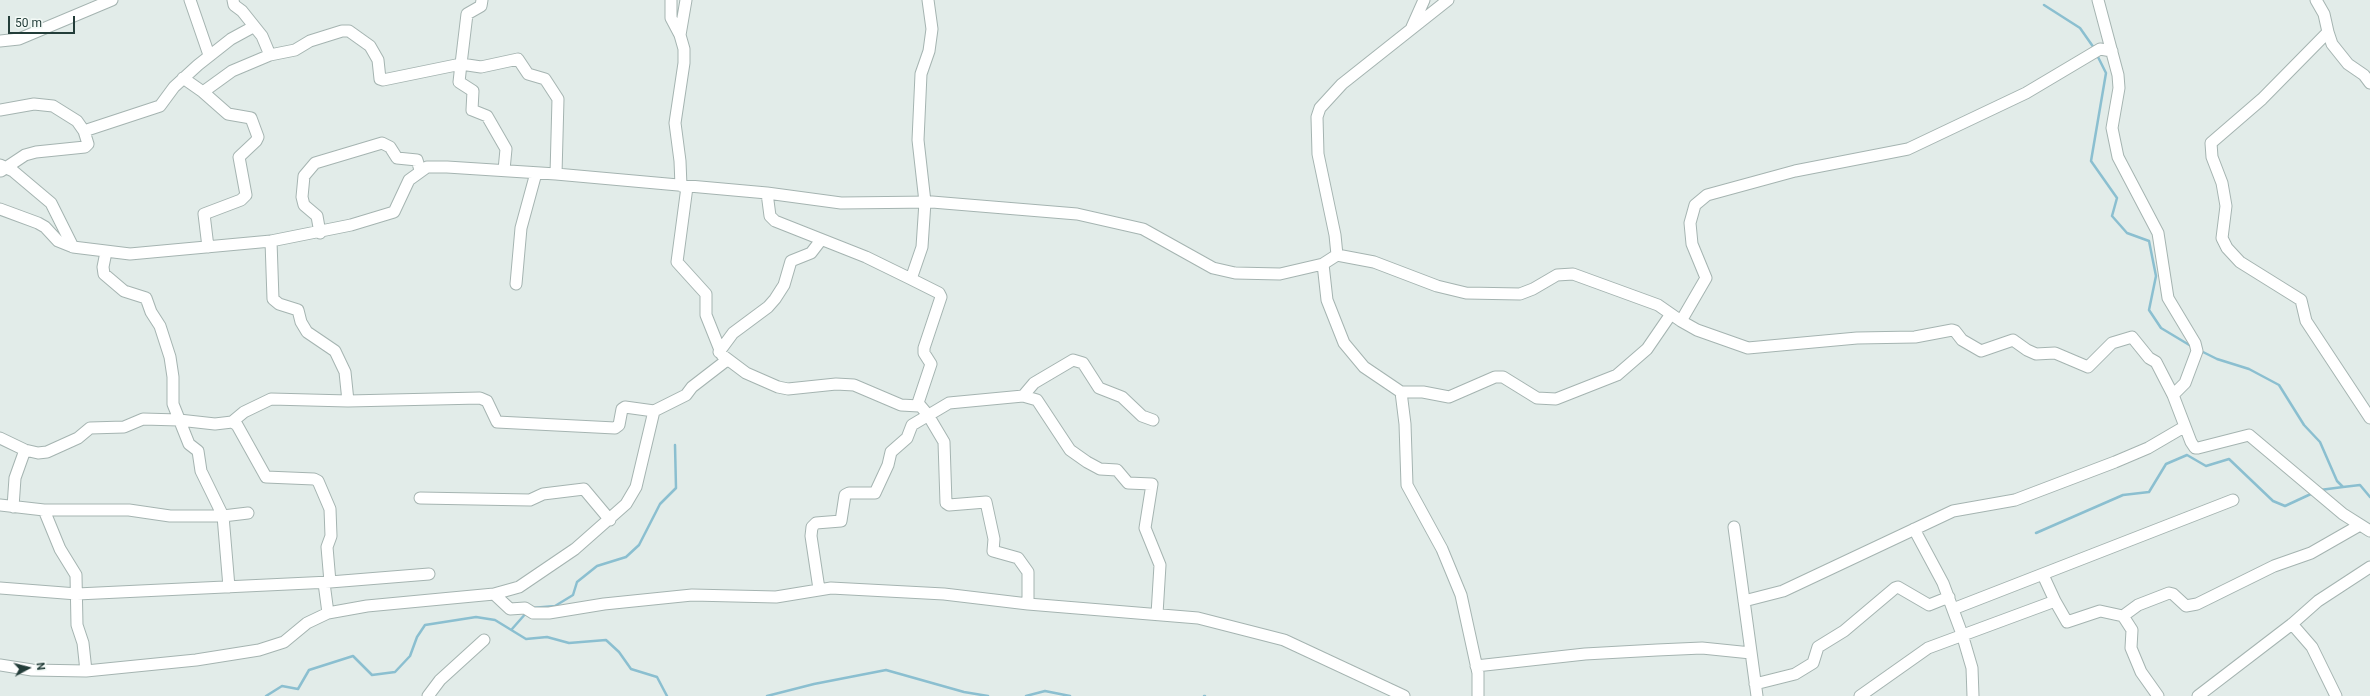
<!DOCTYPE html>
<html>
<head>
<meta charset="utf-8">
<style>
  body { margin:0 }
  #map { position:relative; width:2370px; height:696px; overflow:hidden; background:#e2ece9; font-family:Roboto,sans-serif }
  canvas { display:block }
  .north { position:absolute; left:8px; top:648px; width:40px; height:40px; -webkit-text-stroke:3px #f3f9f6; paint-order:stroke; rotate:83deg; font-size:11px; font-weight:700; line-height:16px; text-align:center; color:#233d39 }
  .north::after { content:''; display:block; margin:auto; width:14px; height:18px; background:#233d39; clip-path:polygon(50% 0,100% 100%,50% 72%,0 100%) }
  .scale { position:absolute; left:8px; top:16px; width:67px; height:18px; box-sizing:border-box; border:2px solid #233d39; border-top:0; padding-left:5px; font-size:12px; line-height:14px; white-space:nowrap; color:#233d39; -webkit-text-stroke:3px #f3f9f6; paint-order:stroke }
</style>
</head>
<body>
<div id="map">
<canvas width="2370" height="696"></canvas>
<div class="north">N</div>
<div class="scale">50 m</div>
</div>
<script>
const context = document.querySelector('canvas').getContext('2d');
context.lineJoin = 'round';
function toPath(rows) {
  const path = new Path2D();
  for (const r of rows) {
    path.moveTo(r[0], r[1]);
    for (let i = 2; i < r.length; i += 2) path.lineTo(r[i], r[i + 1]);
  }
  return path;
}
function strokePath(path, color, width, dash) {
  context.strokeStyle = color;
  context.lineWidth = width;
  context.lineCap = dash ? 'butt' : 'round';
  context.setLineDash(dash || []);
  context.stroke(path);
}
const stream = toPath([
  [2044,5,2080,28,2094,48],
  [2097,55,2106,73,2091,161,2117,198,2112,216,2127,233,2149,241,2156,276,2149,310,2161,328,2191,346],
  [2199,350,2217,359,2249,369,2279,385,2304,425,2320,442,2337,481,2343,487,2360,485,2370,497],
  [2320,490,2343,487],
  [2036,533,2123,495,2149,492,2166,464,2187,455,2206,466,2229,459,2273,501,2285,506,2313,493],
  [532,608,555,606,573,595,577,582,597,566,626,557,639,545,660,504,676,488,675,445],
  [512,629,527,612],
  [266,696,282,686,298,689,309,670,353,656,372,675,395,672,410,656,417,637,425,625,476,617,495,620,526,639,547,637,569,643,606,640,619,652,631,669,657,677,667,696],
  [767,696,814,684,886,670,964,692,988,696],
  [1026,696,1045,691,1070,696],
  [1204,696,1205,696]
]);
const minor = toPath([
  [190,0,209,55],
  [233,0,234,5,242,11,262,36,270,55,295,50,310,41,342,31,349,31,370,46,378,60,380,79,383,80,461,64,467,14,481,6,482,0],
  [671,0,671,18,680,35,684,49,684,63,675,123,680,161,681,186],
  [928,0,932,29,929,51,921,74,918,140,925,202,922,247,911,279,939,293,941,297,924,348,924,353,931,364,918,403,928,415,944,442,946,503,949,505,986,502,994,539,993,551,1018,558,1028,572,1028,604],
  [2098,0,2118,75,2119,88,2112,128,2118,157,2158,233,2168,298,2195,343,2197,351,2185,383,2173,395,2191,442,2195,448,2198,448,2249,435,2343,514,2370,531],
  [2316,0,2324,14,2328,32,2262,99,2211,143,2212,157,2222,183,2226,206,2222,238,2227,248,2240,262,2301,300,2306,321,2370,418],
  [1412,27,1424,0],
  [2328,32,2332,44,2348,64,2364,75,2370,83],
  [680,35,686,0],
  [0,41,19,39,112,0],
  [183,78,203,92],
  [0,110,34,104,53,106,77,121,84,131,88,144,85,147,36,152,25,155,1,171],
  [84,131,160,106,174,87,198,65,231,39,253,27],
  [0,165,13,171,51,203,73,247,130,254,271,241,351,225,394,212,409,180,427,167,447,167,556,174,767,193,841,203,932,202,1077,214,1143,229,1213,268,1235,273,1280,274,1323,264,1337,255,1335,235,1318,154,1317,117,1320,108,1342,84,1448,0],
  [504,170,506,149,487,116,472,110,473,91,459,82,461,64,481,67,518,59,528,74,545,79,558,99,556,174],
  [687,187,677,262,706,294,706,315,722,355,746,373,778,387,788,389,836,384,854,385,901,405,919,406],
  [767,193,770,216,775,221,866,257,911,279],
  [0,209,38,223,45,227,58,241,73,247],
  [320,233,317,216,304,205,302,197,304,176,315,163,382,143,390,147,397,158,417,160,420,170],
  [271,241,273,299,279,304,298,310,301,322,307,332,335,351,345,372,348,401],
  [208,247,204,214,241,200,246,195,239,157,256,141,258,137,251,118,228,114,203,92,232,71,270,55],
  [106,252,103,267,104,274,124,291,146,298,151,312,160,326,170,357,173,377,173,404,189,444,198,451,201,471,223,516,229,587],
  [1337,255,1374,262,1437,286,1466,293,1520,294,1533,289,1557,275,1573,274,1658,305,1681,321,1697,330,1748,348,1857,338,1915,337,1952,330,1955,331,1962,340,1981,351,2013,340,2027,350,2036,354,2055,353,2088,367,2112,343,2132,337,2149,358,2156,362,2173,395],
  [1323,264,1327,300,1344,343,1364,367,1401,392,1405,424,1407,485,1442,549,1461,595,1478,673,1478,696],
  [516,284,521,228,536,173],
  [1681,321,1706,278,1692,244,1690,223,1695,205,1707,195,1795,171,1908,149,2026,93,2100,49,2112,51],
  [719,352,733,333,768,307,775,299,784,285,791,261,811,253,821,240],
  [1401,392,1423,392,1449,397,1495,377,1503,377,1537,398,1556,399,1617,375,1647,349,1671,314],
  [1023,396,1034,383,1073,360,1083,363,1099,388,1122,397,1142,416,1153,420],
  [232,422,244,412,271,399,348,401,480,398,487,401,497,422,615,428,619,425,622,409,625,407,654,411,686,395,692,387,727,360],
  [0,438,25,450,38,453,47,452,78,438,90,428,124,427,143,419,179,420,215,424,232,422,237,425,266,477,314,479,318,481,330,509,331,536,327,547,330,582],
  [420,498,530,500,543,494,584,489,610,520],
  [0,505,44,510,129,510,170,516,223,516,248,513],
  [13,507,15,478,25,450],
  [44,510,60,549,76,575,77,625,83,643,86,671],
  [1734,527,1757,696],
  [1914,529,1943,583,1962,634,1972,668,1973,696],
  [2043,575,2055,601],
  [324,583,328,613],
  [0,588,77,594,330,582,429,574],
  [819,589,811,536,812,527,816,523,841,521,845,495,849,493,875,493,888,465,891,452,907,438,912,425,949,403,1023,396,1037,400,1070,450,1087,462,1100,469,1117,470,1128,483,1152,484,1145,528,1160,565,1157,614],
  [494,594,510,609,525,608,533,613,549,613,604,604,692,595,776,597,831,588,944,594,1028,604,1198,618,1284,640,1404,696],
  [1744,601,1783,591,1953,511,2015,500,2115,462,2148,448,2184,427],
  [1953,609,2233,500],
  [2123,616,2138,605,2169,593,2173,594,2186,606,2197,604,2274,566,2311,553,2360,525],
  [2292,624,2312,647,2336,696],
  [0,665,32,670,86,671,196,660,259,650,284,642,307,623,328,613,367,606,494,594,519,587,575,549,626,504,636,487,654,411],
  [1476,666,1585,654,1657,650,1702,648,1751,653],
  [1755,684,1795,674,1813,663,1818,647,1844,631,1895,588,1898,587,1929,605,1949,597],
  [428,696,440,680,484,640],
  [1860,696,1928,648,2055,601,2067,622,2100,611,2123,616,2132,630,2131,648,2141,672,2158,696],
  [2198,696,2292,624,2318,601,2370,567]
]);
strokePath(stream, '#8bbfd0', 2.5);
strokePath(minor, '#a5b4b1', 13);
strokePath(minor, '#fff', 11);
</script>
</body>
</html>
